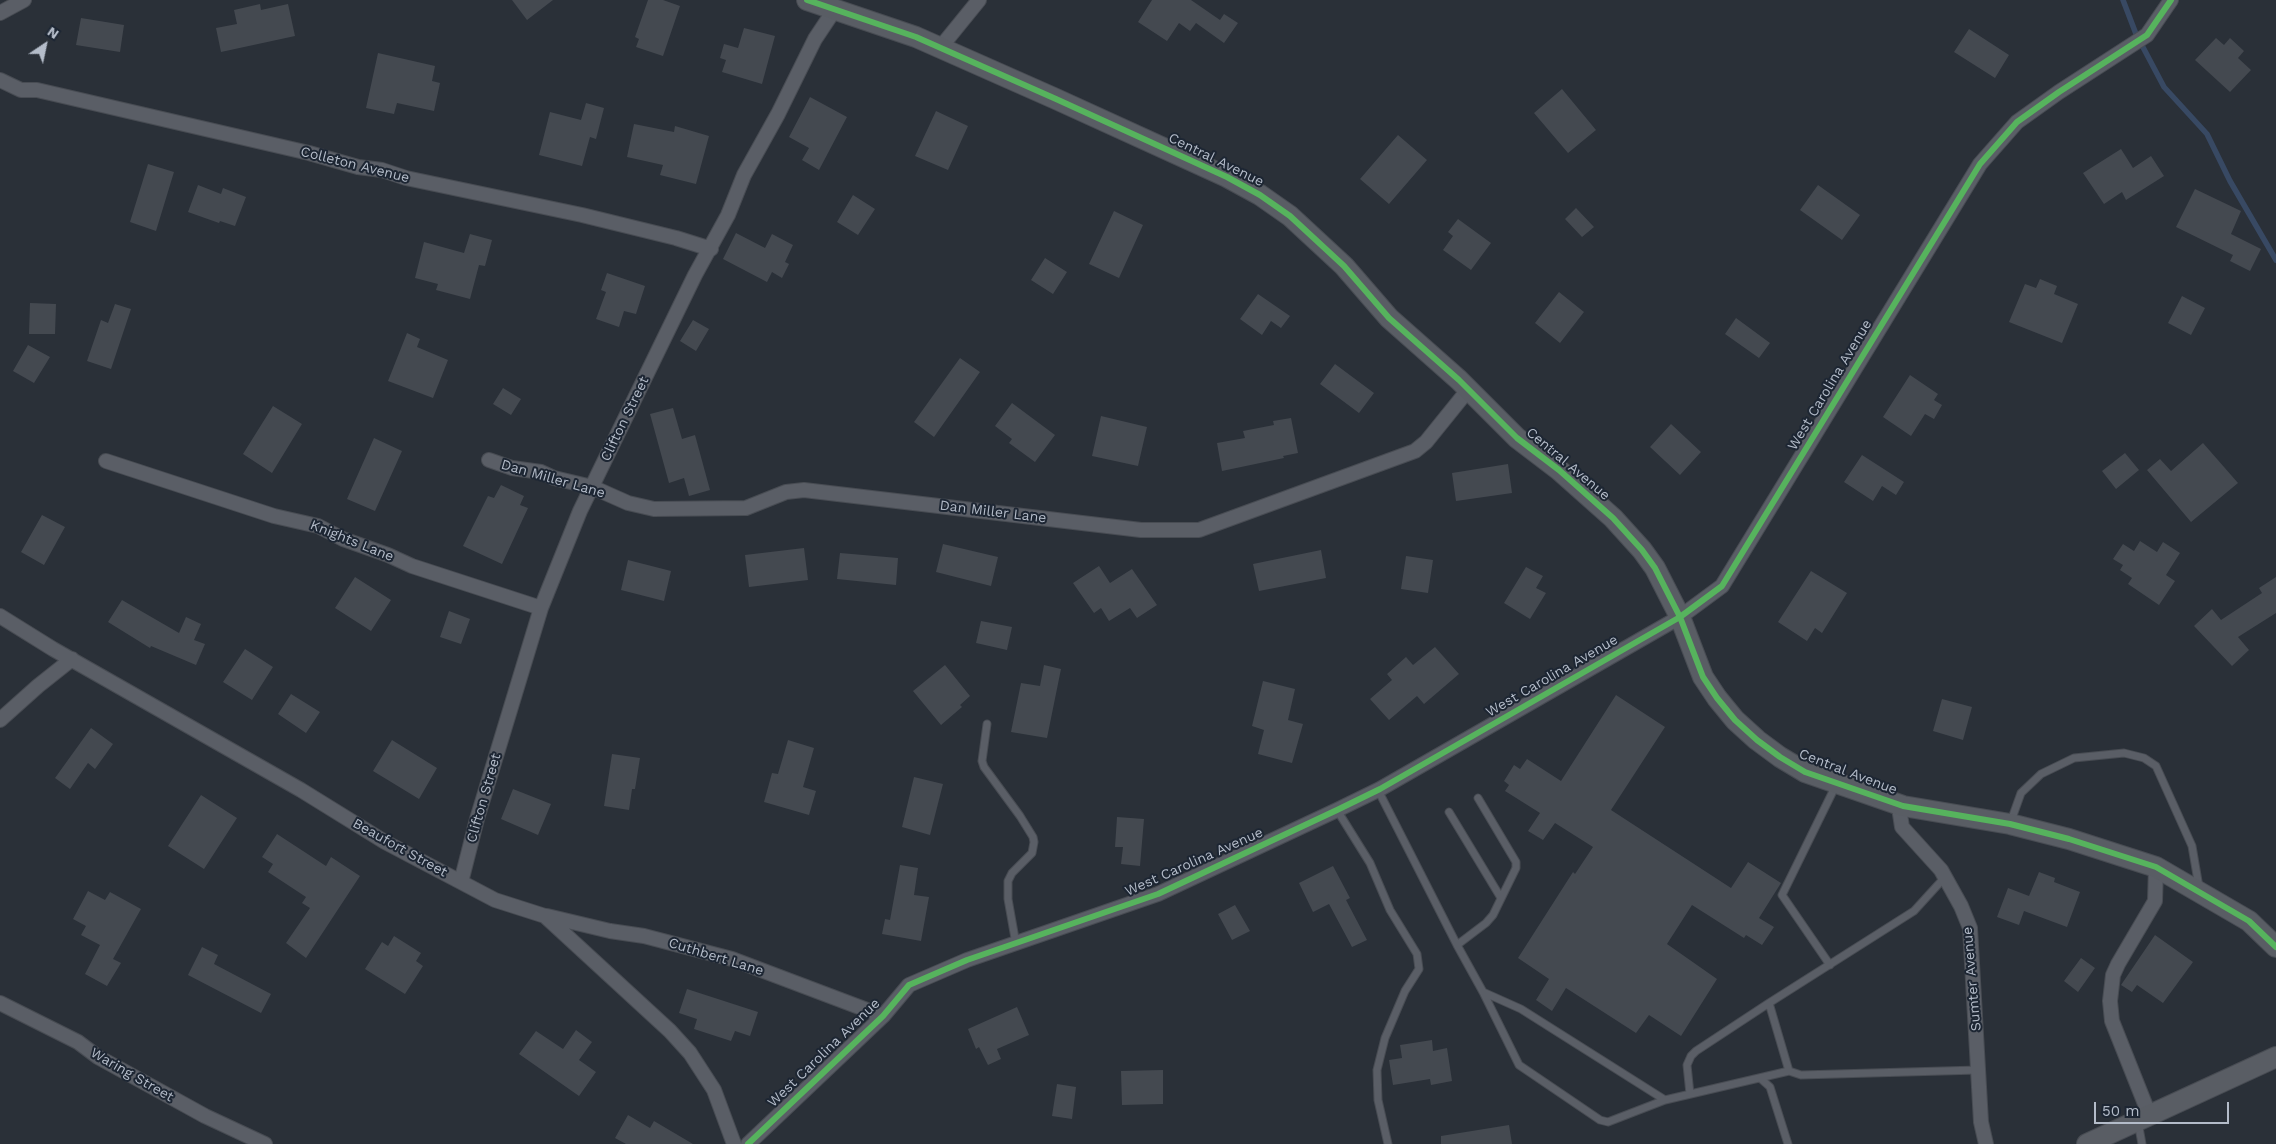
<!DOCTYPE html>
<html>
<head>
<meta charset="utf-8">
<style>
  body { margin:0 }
  #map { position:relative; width:2276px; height:1144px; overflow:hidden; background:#2a3038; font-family:"Work Sans",sans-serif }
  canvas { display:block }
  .north { position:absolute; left:20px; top:20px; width:50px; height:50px; -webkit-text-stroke:4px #1d2633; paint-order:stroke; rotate:34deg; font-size:14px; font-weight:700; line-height:20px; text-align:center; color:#b4bcc9 }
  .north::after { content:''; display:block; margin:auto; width:18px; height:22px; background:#b4bcc9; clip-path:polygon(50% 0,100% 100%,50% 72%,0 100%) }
  .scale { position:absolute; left:2094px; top:1102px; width:135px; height:22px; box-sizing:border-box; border:2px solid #b4bcc9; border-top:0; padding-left:6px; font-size:15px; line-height:18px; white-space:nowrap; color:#b4bcc9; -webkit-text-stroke:4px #1d2633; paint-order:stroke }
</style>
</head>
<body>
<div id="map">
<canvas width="2276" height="1144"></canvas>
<div class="north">N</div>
<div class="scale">50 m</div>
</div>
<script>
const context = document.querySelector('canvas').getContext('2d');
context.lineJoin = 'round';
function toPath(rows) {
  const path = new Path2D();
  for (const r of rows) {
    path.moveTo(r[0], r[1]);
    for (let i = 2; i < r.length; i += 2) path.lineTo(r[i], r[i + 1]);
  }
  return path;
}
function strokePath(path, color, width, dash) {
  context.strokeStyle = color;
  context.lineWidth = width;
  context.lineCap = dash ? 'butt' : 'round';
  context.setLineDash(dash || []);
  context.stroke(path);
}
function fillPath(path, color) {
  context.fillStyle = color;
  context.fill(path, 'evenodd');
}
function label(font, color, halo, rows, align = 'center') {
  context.font = font + ' "Work Sans",sans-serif';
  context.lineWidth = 4;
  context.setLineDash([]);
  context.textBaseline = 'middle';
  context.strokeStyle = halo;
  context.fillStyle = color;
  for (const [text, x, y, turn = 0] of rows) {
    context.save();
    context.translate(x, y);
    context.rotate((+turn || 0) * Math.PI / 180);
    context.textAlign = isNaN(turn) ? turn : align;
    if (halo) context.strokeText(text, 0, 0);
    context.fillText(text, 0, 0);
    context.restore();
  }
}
const stream = toPath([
  [2123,0,2136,34,2164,87,2207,134,2230,181,2276,260]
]);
const building = toPath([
  [512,0,553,0,527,20],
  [648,0,663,0,680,6,663,56,636,47,639,39,635,37],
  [1152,0,1191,0,1220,20,1224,14,1238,23,1224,43,1196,23,1190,31,1179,23,1167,41,1138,22],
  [260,4,261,10,288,4,295,36,221,52,216,28,237,24,234,10],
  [81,18,124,25,120,52,76,45],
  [744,28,775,36,762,84,722,72,726,60,720,58,724,44,738,48],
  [1969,29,2009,55,1995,78,1954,52],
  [2216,38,2224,45,2230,38,2244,51,2238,58,2251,70,2230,92,2195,60],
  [378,53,435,66,432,81,440,83,434,111,397,103,394,114,366,108],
  [1562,89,1596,130,1568,153,1534,113],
  [810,97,847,117,819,170,802,160,809,148,789,137],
  [586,103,604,108,596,139,590,137,582,166,539,155,550,112,581,120],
  [936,111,968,126,948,170,915,156],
  [634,124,674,132,675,126,709,136,696,184,660,175,663,165,627,157],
  [1398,135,1427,160,1389,204,1360,179],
  [2121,149,2133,168,2151,156,2164,176,2126,200,2122,192,2104,204,2083,173],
  [148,164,174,172,156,231,130,222],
  [198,185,221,194,223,188,246,197,235,226,220,221,219,223,188,212],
  [1818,185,1860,215,1842,240,1800,210],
  [2195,189,2241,211,2231,234,2261,249,2250,271,2230,261,2233,255,2176,227],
  [853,195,875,209,858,235,837,222],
  [1576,208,1594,227,1582,237,1565,219],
  [1114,211,1143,225,1119,278,1089,264],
  [1458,219,1491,243,1471,270,1443,250,1453,236,1448,232],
  [736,233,765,248,772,234,793,245,785,262,789,264,782,278,772,272,767,282,723,259],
  [470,234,492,240,485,266,479,265,470,299,436,290,438,284,415,278,424,242,464,253],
  [1045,258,1067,272,1053,294,1031,280],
  [607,273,645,286,636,314,624,311,619,327,596,319,606,292,601,290],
  [2040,279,2057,286,2054,294,2078,304,2062,343,2009,322,2025,284,2036,288],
  [1559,292,1584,312,1560,343,1535,323],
  [1258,294,1290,316,1281,328,1271,321,1262,335,1240,319],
  [2182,296,2205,308,2191,335,2168,323],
  [30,303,56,304,55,334,29,334],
  [115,304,131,309,111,369,87,361,101,320,108,323],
  [1736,318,1770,343,1759,358,1725,334],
  [693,320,709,329,696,351,680,341],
  [407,333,420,339,417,347,448,360,433,398,388,381],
  [28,345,50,357,34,383,13,371],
  [960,358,980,372,934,437,914,422],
  [1335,364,1374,393,1359,413,1320,384],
  [1910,375,1938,394,1934,400,1942,405,1934,419,1925,414,1911,436,1883,417],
  [503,388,521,399,511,415,493,404],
  [1012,403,1055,435,1035,462,1009,443,1012,439,995,426],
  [273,406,302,424,272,473,243,454],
  [673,408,682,439,695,435,710,490,689,496,684,478,669,483,650,414],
  [1101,416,1147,427,1138,466,1092,456],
  [1291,418,1298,453,1283,456,1284,458,1222,471,1217,443,1245,438,1243,431,1274,425,1273,421],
  [1671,424,1701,452,1680,475,1650,447],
  [374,438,402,451,375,511,347,499],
  [2203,443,2238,483,2191,522,2147,470,2160,459,2171,471],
  [2125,453,2139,470,2116,489,2102,471],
  [1862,455,1904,482,1896,495,1882,486,1873,501,1844,482],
  [1508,464,1512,493,1456,501,1452,473],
  [501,485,524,496,520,505,528,508,502,564,463,546,488,496,494,498],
  [42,515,65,527,44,565,21,552],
  [2140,541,2157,552,2163,542,2180,553,2166,575,2175,581,2159,605,2128,584,2132,578,2120,570,2123,565,2113,559,2123,544,2134,551],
  [943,544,998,557,991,586,936,572],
  [804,548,808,580,749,587,745,555],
  [1321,550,1326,578,1259,591,1253,564],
  [840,553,898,558,896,585,837,579],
  [1406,556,1433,560,1428,593,1401,589],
  [628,560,671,571,664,601,621,590],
  [1099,566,1110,583,1132,569,1157,605,1137,618,1130,608,1109,621,1101,608,1094,613,1073,583],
  [1526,567,1543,576,1536,588,1546,593,1530,619,1504,603],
  [1811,571,1847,593,1822,633,1815,628,1807,641,1778,622],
  [355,577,391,600,371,631,335,608],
  [2276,577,2276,613,2238,637,2249,650,2232,666,2194,626,2212,609,2221,620,2262,593,2259,588],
  [122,600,179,633,186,617,201,624,194,640,205,644,196,665,151,646,150,648,108,622],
  [449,611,470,619,461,644,440,637],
  [981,621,1012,627,1007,650,976,643],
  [1435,647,1459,674,1424,704,1417,696,1389,720,1370,699,1392,680,1387,674,1406,657,1413,665],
  [245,649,273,667,252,700,223,682],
  [945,665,970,696,960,705,962,707,941,725,913,691],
  [1044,665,1061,669,1047,738,1011,732,1021,683,1040,686],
  [1263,681,1295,689,1288,720,1303,724,1292,763,1258,754,1264,730,1252,726],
  [291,694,320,712,306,733,278,714],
  [1616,695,1665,727,1611,810,1731,888,1748,862,1781,883,1759,918,1774,927,1762,945,1746,935,1744,938,1692,905,1667,944,1717,979,1681,1036,1649,1015,1636,1033,1566,988,1552,1011,1536,1000,1549,979,1518,958,1573,872,1575,874,1593,847,1555,823,1543,840,1528,831,1540,813,1505,791,1509,785,1504,781,1514,765,1520,769,1527,759,1561,781],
  [1942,699,1972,707,1963,740,1933,731],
  [91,728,113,744,95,769,88,763,70,789,55,778],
  [392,740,437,768,419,799,373,771],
  [788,740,814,748,803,787,816,791,809,815,764,802,772,773,778,774],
  [612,754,640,758,635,789,632,789,629,810,604,806],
  [914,777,943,784,930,835,902,827],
  [513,789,551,804,538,835,501,819],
  [201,795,237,818,204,869,168,846],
  [1117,817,1144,819,1140,866,1121,864,1123,847,1115,847],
  [277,834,326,866,331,857,360,876,306,958,286,943,310,908,302,903,306,897,268,872,273,864,262,857],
  [900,865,918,868,914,895,929,897,921,941,882,934,885,919,890,920],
  [1333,866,1350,898,1346,900,1367,940,1352,947,1329,904,1313,912,1299,883],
  [2039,872,2055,878,2054,882,2080,892,2067,927,2024,911,2019,925,1997,917,2008,888,2029,896],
  [88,891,105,900,110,892,141,909,113,959,121,963,107,986,85,974,100,945,81,935,86,926,73,919],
  [1235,905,1250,931,1232,940,1218,914],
  [2155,935,2193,962,2163,1003,2137,985,2132,992,2121,985],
  [394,936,421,953,416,961,423,966,405,994,365,969,382,942,388,946],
  [202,947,218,955,214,964,271,994,261,1013,188,975],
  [2081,958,2095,968,2078,992,2064,981],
  [687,989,758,1012,750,1036,735,1031,731,1041,694,1029,697,1019,679,1013],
  [1017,1007,1029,1035,997,1049,1001,1059,988,1065,979,1047,976,1049,968,1029],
  [576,1030,592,1042,579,1060,596,1072,579,1096,519,1054,536,1031,563,1049],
  [1432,1040,1433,1051,1447,1048,1452,1081,1431,1085,1430,1079,1393,1085,1389,1060,1402,1058,1400,1045],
  [1163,1070,1163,1104,1122,1105,1121,1071],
  [1057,1084,1076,1087,1072,1119,1052,1116],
  [628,1115,650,1128,654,1121,693,1144,626,1144,615,1138],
  [1509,1125,1512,1144,1441,1144,1441,1136]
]);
const lane = toPath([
  [987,724,982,761,984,767,1020,816,1033,837,1034,842,1032,853,1012,873,1008,881,1008,899,1016,944],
  [1378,790,1457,945,1483,992,1519,1065,1600,1120,1608,1122,1665,1100,1789,1071,1801,1075,1978,1070],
  [1337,810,1370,863,1390,910,1417,954,1419,969,1405,991,1385,1038,1377,1070,1378,1100,1388,1144],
  [1449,812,1501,898],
  [2011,821,2021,793,2041,774,2074,758,2124,753,2144,758,2156,766,2192,846,2199,887],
  [1457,945,1486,923,1493,915,1516,868,1516,862,1478,798],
  [1830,965,1782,895,1836,785],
  [1483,992,1521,1009,1665,1100],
  [1789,1071,1769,1003,1914,911,1945,877],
  [1760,1078,1770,1087,1788,1144],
  [1690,1094,1687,1065,1691,1056,1696,1051,1769,1003],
  [2138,1122,2142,1144]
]);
const street = toPath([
  [0,13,24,0],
  [940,48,979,0],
  [0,80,21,90,37,90,309,153,358,167,382,170,406,178,582,215,676,238,711,249],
  [489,460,512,468,541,472,554,478,592,487,628,503,654,509,746,508,786,492,804,490,1141,530,1199,530,1415,451,1426,442,1468,390],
  [106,461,274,516,318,526,343,539,388,555,412,566,541,608],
  [0,616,53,649,301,790,385,842,495,900,545,916,670,1031,690,1053,714,1090,734,1144],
  [0,720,38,686,72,659],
  [1903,806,1900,814,1902,827,1941,870,1961,906,1970,928,1981,1122,1986,1144],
  [461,882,477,819,541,608,580,511,695,275,728,215,744,175,778,114,815,39,835,9],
  [547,916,610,931,644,936,732,959,883,1016],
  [0,1003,78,1042,98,1057,205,1116,265,1144],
  [2149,1114,2112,1021,2110,1001,2113,975,2118,964,2155,901,2156,867],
  [748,1144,883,1016,909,985,967,960,1158,894,1337,810,1380,789,1680,617,1722,586,1980,164,2017,122,2059,92,2147,35,2171,0]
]);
const secondary = toPath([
  [807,0,916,37,1056,99,1227,177,1260,195,1290,216,1344,266,1389,318,1459,380,1517,438,1559,470,1613,518,1642,550,1655,568,1680,617,1703,677,1717,698,1735,720,1757,740,1780,757,1805,772,1903,806,2010,824,2069,839,2156,867,2249,921,2276,947],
  [2087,1144,2276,1057]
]);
const cycleway = toPath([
  [807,0,916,37,1056,99,1227,177,1260,195,1290,216,1344,266,1389,318,1459,380,1517,438,1559,470,1613,518,1642,550,1655,568,1680,617,1703,677,1717,698,1735,720,1757,740,1780,757,1805,772,1903,806,2010,824,2069,839,2156,867,2249,921,2276,947],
  [748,1144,883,1016,909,985,967,960,1158,894,1337,810,1380,789,1680,617,1722,586,1980,164,2017,122,2059,92,2147,35,2171,0]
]);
const streetNames = [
  ["Central Avenue",1216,160,26],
  ["Colleton Avenue",355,165,14],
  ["West Carolina Avenue",1830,385,-59],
  ["Clifton Street",625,419,-64],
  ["Central Avenue",1568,464,40],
  ["Dan Miller Lane",553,479,16],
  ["Dan Miller Lane",993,512,7],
  ["Knights Lane",352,541,22],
  ["West Carolina Avenue",1552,676,-30],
  ["Central Avenue",1848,772,21],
  ["Clifton Street",484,798,-74],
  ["Beaufort Street",400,848,29],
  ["West Carolina Avenue",1194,862,-24],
  ["Cuthbert Lane",716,957,17],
  ["Sumter Avenue",1972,979,-95],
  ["West Carolina Avenue",824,1053,-44],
  ["Waring Street",132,1075,30]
];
strokePath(stream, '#384963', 5.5);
fillPath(building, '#444950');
strokePath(lane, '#484c53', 9);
strokePath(street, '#484c53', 16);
strokePath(secondary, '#484c53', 22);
strokePath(lane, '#5a5e66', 7);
strokePath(street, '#5a5e66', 14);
strokePath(secondary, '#595d64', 20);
strokePath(cycleway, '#56b35d', 6);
label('14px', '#b4bcc9', '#1d2633', streetNames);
</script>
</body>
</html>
